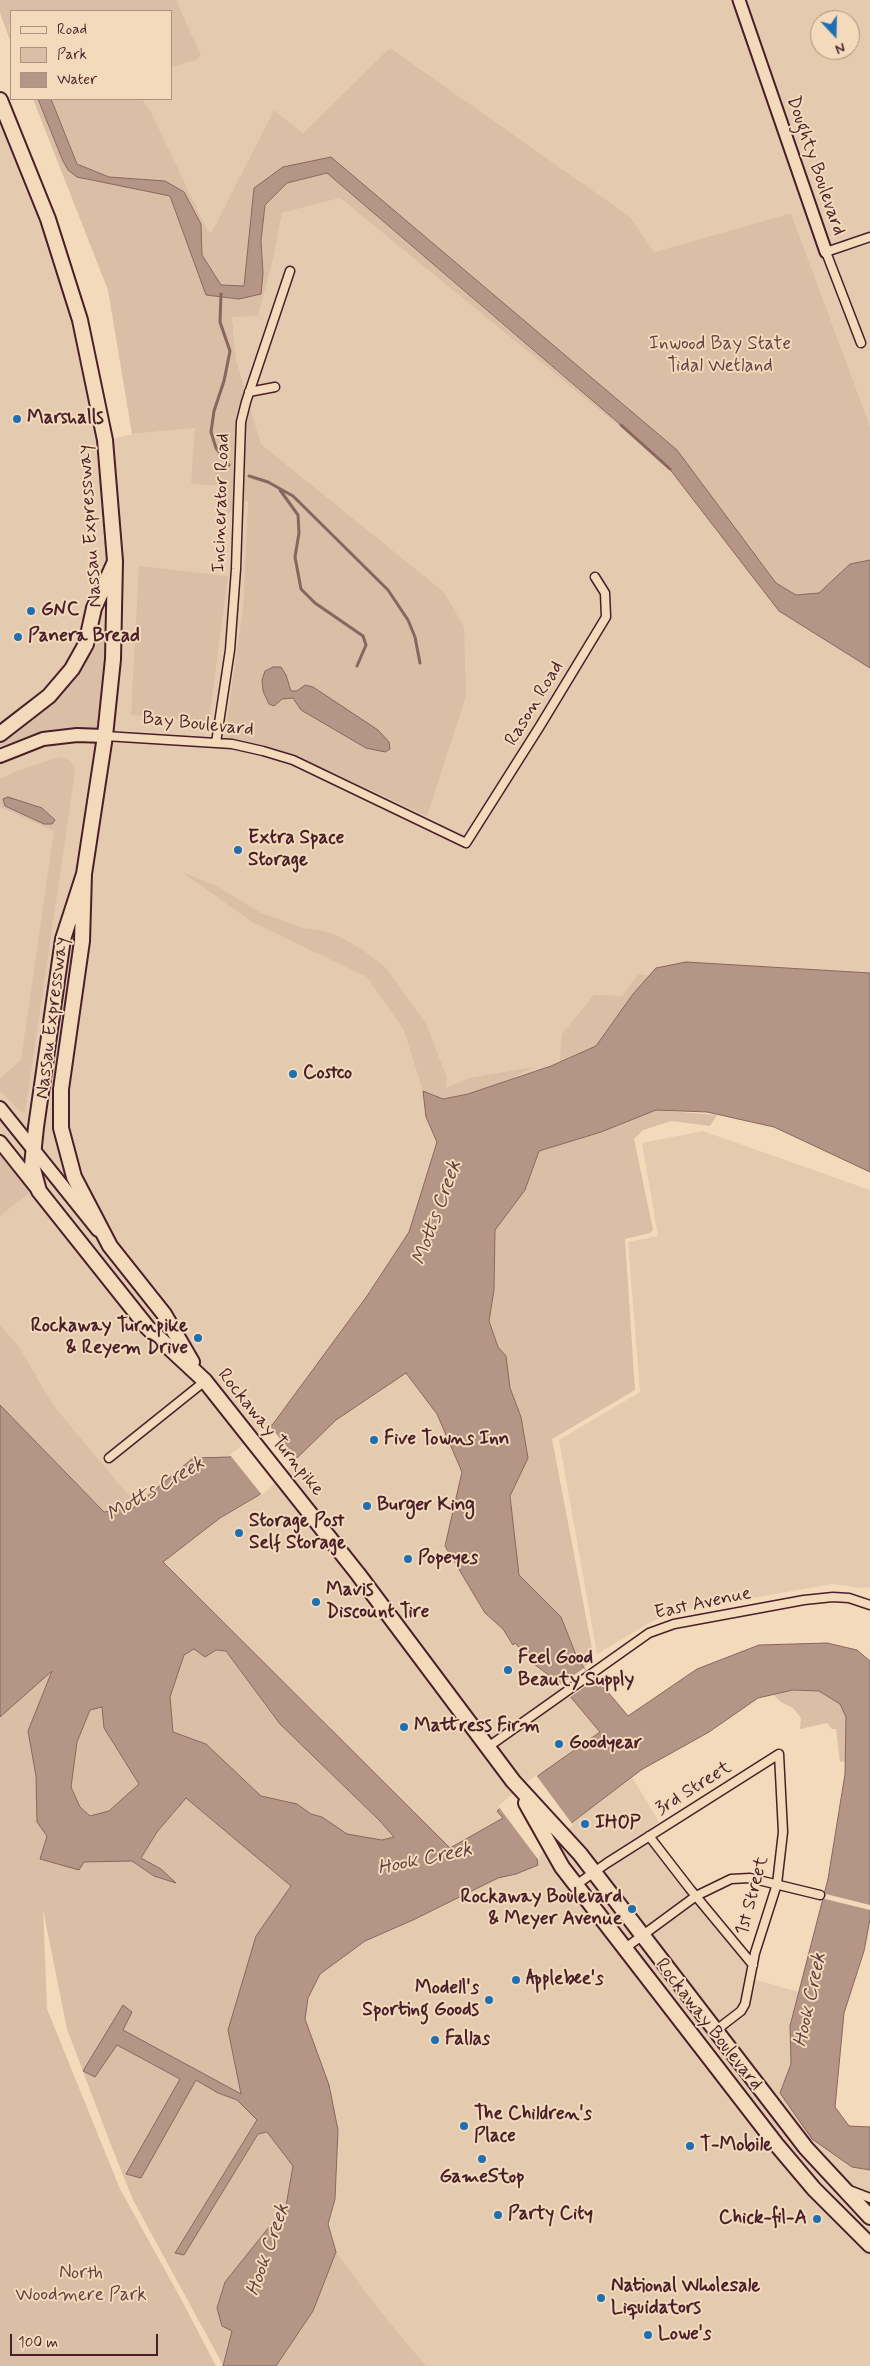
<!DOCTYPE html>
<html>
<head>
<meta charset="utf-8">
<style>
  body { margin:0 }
  #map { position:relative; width:870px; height:2366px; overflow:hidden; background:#f2daba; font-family:Mynerve,sans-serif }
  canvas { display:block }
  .legend { position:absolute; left:10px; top:10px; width:162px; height:90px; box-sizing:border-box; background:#f2daba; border:1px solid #af8f81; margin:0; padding:6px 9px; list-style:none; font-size:15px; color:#4a1f2b }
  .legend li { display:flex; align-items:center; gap:10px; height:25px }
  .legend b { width:25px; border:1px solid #af8f81 }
  .north { position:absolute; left:810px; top:10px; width:50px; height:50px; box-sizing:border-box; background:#f2daba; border:1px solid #af8f81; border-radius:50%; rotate:159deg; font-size:14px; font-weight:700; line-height:20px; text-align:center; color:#4a1f2b }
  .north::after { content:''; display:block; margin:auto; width:18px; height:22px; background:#1f6fb2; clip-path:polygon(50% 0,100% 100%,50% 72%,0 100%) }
  .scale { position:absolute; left:10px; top:2334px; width:148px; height:22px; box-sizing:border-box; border:2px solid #4a1f2b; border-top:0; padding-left:6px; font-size:15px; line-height:18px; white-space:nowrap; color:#4a1f2b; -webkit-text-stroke:4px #f2daba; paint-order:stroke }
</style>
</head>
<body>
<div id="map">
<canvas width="870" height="2366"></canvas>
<ul class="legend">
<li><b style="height:6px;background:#f2daba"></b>Road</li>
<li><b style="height:14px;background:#dabea5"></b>Park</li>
<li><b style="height:14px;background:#b59585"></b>Water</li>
</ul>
<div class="north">N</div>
<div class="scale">100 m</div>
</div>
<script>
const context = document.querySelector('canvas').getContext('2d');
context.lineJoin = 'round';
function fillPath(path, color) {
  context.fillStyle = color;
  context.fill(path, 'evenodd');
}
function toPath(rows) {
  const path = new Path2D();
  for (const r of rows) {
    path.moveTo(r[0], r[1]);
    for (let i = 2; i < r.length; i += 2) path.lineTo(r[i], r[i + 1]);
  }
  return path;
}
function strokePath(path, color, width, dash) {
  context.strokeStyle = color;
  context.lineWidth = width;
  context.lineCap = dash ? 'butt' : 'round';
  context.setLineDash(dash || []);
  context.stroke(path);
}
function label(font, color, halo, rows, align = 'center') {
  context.font = font + ' Mynerve,sans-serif';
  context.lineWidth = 4;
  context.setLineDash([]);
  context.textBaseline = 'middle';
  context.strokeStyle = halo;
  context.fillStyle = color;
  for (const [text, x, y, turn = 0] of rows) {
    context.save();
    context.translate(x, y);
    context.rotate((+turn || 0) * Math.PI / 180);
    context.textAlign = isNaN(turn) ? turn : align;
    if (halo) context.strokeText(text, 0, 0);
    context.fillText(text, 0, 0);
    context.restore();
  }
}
const built = toPath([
  [176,0,870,0,870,426,791,213,654,252,390,49,303,133,275,111,216,227,212,232,208,231,152,114,142,99,171,99,171,67,197,60,201,55],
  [820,20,850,20,850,50,820,50],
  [0,97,78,313,105,441,132,434,196,428,227,486,227,513,248,499,243,607,225,742,266,747,335,774,443,591,261,444,236,359,232,317,258,315,273,260,282,213,340,198,665,463,779,611,870,668,870,973,686,962,596,1046,551,1066,468,1094,426,1117,437,1142,409,1232,367,1296,273,1424,230,1457,193,1458,137,1505,54,1406,18,1345,0,1325,0,1216,35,1189,0,1145,0,747,49,731,105,726,112,604,95,648,80,670,56,696,0,738],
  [703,1131,870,1190,870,1587,862,1588,833,1584,676,1611,651,1622,597,1654,559,1440,640,1392,628,1242,658,1236,642,1143],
  [406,1373,437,1414,462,1472,445,1546,485,1613,503,1629,513,1645,515,1643,534,1664,558,1682,600,1732,539,1775,497,1811,503,1818,450,1848,163,1562,220,1518,259,1495,336,1420],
  [632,1777,659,1822,651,1828,748,1967,749,1978,799,1992,790,2026,791,2064,780,2093,852,2167,870,2170,870,2366,426,2366,377,2307,336,2252,328,2224,335,2199,338,2130,305,2019,308,1998,320,1974,365,1941,413,1920,498,1878,516,1874,537,1858,541,1849,574,1821]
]);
const green = toPath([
  [0,0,176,0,201,55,197,60,171,67,171,11,11,11,11,21,9,26,11,43,0,13],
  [390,48,630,217,654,252,791,213,870,426,870,560,850,564,819,593,795,595,776,583,757,557,755,558,677,450,331,158,254,188,244,286,221,285,202,255,201,224,165,181,109,177,77,164,51,99,142,99,152,114,208,231,212,232,274,110,303,133],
  [33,99,38,99,68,170,77,177,170,196,206,295,239,299,263,273,261,241,265,205,287,183,327,173,646,448,340,198,282,213,273,260,258,316,232,317,236,359,261,444,443,591,464,627,466,696,427,816,335,774,266,747,224,742,243,607,248,500,227,514,226,486,191,484,195,428,132,434,108,290],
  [139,566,228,576,209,721,131,715],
  [112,602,105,727,49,731,0,747,0,738,56,696,80,670,95,648],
  [60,757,71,761,75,772,25,1113,21,1112,0,1091,0,1078,21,1060,54,831,0,807,0,779,16,771],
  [8,797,42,808,44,824,5,806,5,798],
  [182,872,217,886,261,913,303,928,319,930,336,935,360,948,385,967,426,1024,447,1078,446,1088,469,1078,534,1067,507,1081,468,1094,443,1099,423,1091,404,1030,367,977,252,922],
  [638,974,649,976,633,994,596,1046,560,1062,562,1034,594,995,622,996],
  [656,1110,717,1115,710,1126,671,1121,643,1130,634,1139,653,1230,650,1233,625,1239,635,1390,552,1439,594,1659,584,1668,576,1655,561,1617,519,1575,510,1496,528,1458,521,1417,510,1388,506,1356,498,1347,489,1321,494,1290,495,1230,525,1190,539,1151,601,1132],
  [0,1145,35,1189,0,1216],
  [0,1325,18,1345,54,1406,137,1505,133,1508,104,1512,0,1405],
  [194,1649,226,1651,280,1724,380,1821,394,1837,382,1840,346,1834,322,1817,311,1814,297,1804,261,1796,206,1744,173,1732,170,1697,184,1655],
  [53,1669,28,1731,47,1835,40,1859,132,1861,154,1876,161,1869,140,1859,157,1832,186,1798,291,1886,256,1937,228,2030,241,2094,122,2030,83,2071,95,2077,117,2045,180,2079,127,2174,141,2177,196,2079,218,2093,237,2100,257,2120,175,2252,184,2255,258,2134,267,2132,293,2166,286,2206,225,2282,217,2308,232,2331,223,2365,133,2200,109,2140,67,2029,43,1909,47,2009,120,2189,181,2299,216,2366,0,2366,0,1717],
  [793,1690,819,1691,840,1704,846,1717,846,1761,840,1762,836,1729,832,1729,827,1723,800,1729,801,1718,793,1708,781,1702,774,1695],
  [103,1706,104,1728,139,1784,109,1811,90,1816,80,1807,71,1787,77,1742,90,1710],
  [336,2252,377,2307,426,2366,276,2366,313,2311]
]);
const water = toPath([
  [38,99,51,99,77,164,109,177,165,181,184,192,201,224,202,255,221,285,244,286,254,188,283,167,331,157,677,450,776,583,796,595,819,593,850,564,870,560,870,668,779,611,665,463,327,173,287,183,265,205,261,241,263,273,261,294,239,299,206,295,170,196,77,177,68,170,63,161,38,99],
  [273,667,281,667,286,675,291,691,297,691,305,685,313,687,378,730,389,742,390,749,385,752,366,748,301,710,293,698,282,699,274,706,269,704,263,691,262,680,265,671,273,667],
  [8,797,42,808,55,820,52,824,44,824,5,806,3,799,8,797],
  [686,962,870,973,870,1172,774,1127,707,1112,656,1110,601,1132,539,1151,525,1190,495,1230,494,1290,489,1321,498,1347,506,1356,510,1388,521,1417,528,1458,510,1496,519,1575,561,1617,576,1655,584,1668,593,1682,597,1679,628,1716,697,1669,759,1645,827,1643,857,1650,870,1661,870,1919,864,1951,844,2013,835,2107,849,2126,870,2127,870,2170,852,2167,812,2139,780,2093,791,2064,790,2026,828,1879,845,1774,846,1717,840,1704,819,1691,793,1690,758,1698,709,1732,641,1770,574,1821,541,1849,537,1858,538,1865,516,1874,498,1878,413,1920,365,1941,320,1974,308,1998,305,2019,329,2085,338,2130,335,2199,328,2224,336,2252,313,2311,276,2366,223,2366,232,2331,222,2326,217,2308,225,2282,286,2206,293,2166,267,2132,258,2134,184,2255,175,2253,257,2120,237,2100,218,2093,196,2080,141,2178,126,2174,180,2079,117,2045,95,2077,83,2071,123,2005,132,2012,123,2030,241,2094,228,2030,256,1936,291,1886,186,1798,157,1832,141,1858,161,1869,176,1883,154,1876,132,1861,84,1862,79,1870,40,1859,47,1836,37,1822,36,1776,28,1731,52,1671,0,1717,0,1405,104,1512,133,1508,193,1458,230,1457,273,1424,367,1296,409,1232,437,1142,426,1117,423,1091,443,1099,468,1094,551,1066,596,1046,633,994,656,968,686,962],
  [406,1373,437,1414,462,1472,445,1546,485,1613,503,1629,513,1645,515,1643,534,1664,558,1682,600,1732,539,1775,497,1811,503,1818,450,1848,163,1562,220,1518,259,1495,336,1420,406,1373],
  [194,1649,205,1657,216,1650,226,1651,280,1724,380,1821,394,1837,382,1840,347,1834,322,1817,311,1814,297,1804,261,1796,206,1744,173,1732,170,1697,184,1655,194,1649],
  [102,1707,104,1728,139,1784,109,1811,90,1816,80,1807,71,1787,77,1742,90,1710,102,1707]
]);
const pier = toPath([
  [268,1424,298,1460,262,1495,230,1455],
  [584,1668,593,1681,569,1698,559,1686],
  [536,1775,573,1825,543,1851,539,1858,540,1862,498,1806],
  [822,1893,870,1905,870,1910,821,1898]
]);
const stream = toPath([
  [221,294,220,322,230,351,224,381,214,411,211,432,216,448,229,465],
  [621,425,670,469],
  [249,476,268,482,293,496,388,590,408,620,415,637,420,663],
  [280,490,298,515,299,533,295,557,301,589,315,603,363,636,366,645,357,666]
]);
const street = toPath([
  [861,343,826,252,870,237],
  [249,392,275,387],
  [105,736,232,744,263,751,293,760,466,843,540,726,606,617,605,593,595,577],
  [216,743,230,650,236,569,241,422,246,402,290,271],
  [109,1458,205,1381],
  [488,1747,649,1633,674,1624,804,1600,833,1597,849,1598,870,1605],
  [649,1836,690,1889,753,1965],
  [576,1885,607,1863,779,1754,783,1832,777,1884,755,1953,745,2004,741,2011,715,2031],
  [624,1949,696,1896,731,1879,750,1878,820,1895],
  [849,2190,870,2198]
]);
const secondary = toPath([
  [739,0,826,252]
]);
const primary = toPath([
  [0,756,43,739,77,735,105,736],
  [0,1108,98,1230],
  [0,1142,39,1191]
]);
const highway = toPath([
  [0,100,48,219,80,320,105,440,115,561,113,659,105,736,84,874,82,941,61,1089,61,1128,74,1177,110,1246,164,1314,192,1362],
  [0,734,49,696,72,669,86,644,94,608,114,564],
  [84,874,63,939,36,1127,32,1165,39,1191,148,1328,205,1381,358,1574,513,1781,580,1854,806,2148,870,2217],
  [526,1803,562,1867,776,2144,814,2189,870,2245]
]);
const markers = [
  [17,419,5,"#1f6fb2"],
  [31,611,5,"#1f6fb2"],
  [18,637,5,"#1f6fb2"],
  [238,850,5,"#1f6fb2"],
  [293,1074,5,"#1f6fb2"],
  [198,1338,5,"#1f6fb2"],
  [374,1440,5,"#1f6fb2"],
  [367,1506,5,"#1f6fb2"],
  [239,1533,5,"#1f6fb2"],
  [408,1559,5,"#1f6fb2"],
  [316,1602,5,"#1f6fb2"],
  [508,1670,5,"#1f6fb2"],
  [404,1727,5,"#1f6fb2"],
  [559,1744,5,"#1f6fb2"],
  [585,1824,5,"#1f6fb2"],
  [632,1909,5,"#1f6fb2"],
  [516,1980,5,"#1f6fb2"],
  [489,2000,5,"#1f6fb2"],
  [435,2040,5,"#1f6fb2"],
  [464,2126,5,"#1f6fb2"],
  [690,2146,5,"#1f6fb2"],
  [482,2159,5,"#1f6fb2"],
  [498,2215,5,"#1f6fb2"],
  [817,2219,5,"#1f6fb2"],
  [601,2298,5,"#1f6fb2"],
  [648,2335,5,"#1f6fb2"]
];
const streetNames = [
  ["Doughty Boulevard",815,166,71],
  ["Incinerator Road",222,503,-88],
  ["Nassau Expressway",91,526,-94],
  ["Rason Road",535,704,-59],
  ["Bay Boulevard",198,725,6],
  ["Nassau Expressway",53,1018,-83],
  ["Rockaway Turnpike",270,1433,51],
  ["East Avenue",703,1604,-12],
  ["3rd Street",694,1789,-32],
  ["1st Street",753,1896,-75],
  ["Rockaway Boulevard",708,2025,52]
];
const parkNames = [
  ["Inwood Bay State",720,345],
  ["Tidal Wetland",720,367],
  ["North",81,2274],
  ["Woodmere Park",81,2296]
];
const poiNames = [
  ["Marshalls",27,419],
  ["GNC",41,611],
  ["Panera Bread",28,637],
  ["Extra Space",248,839],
  ["Storage",248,861],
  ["Costco",303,1074],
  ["Rockaway Turnpike",188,1327,"right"],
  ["& Reyem Drive",188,1349,"right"],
  ["Five Towns Inn",384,1440],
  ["Burger King",377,1506],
  ["Storage Post",249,1522],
  ["Self Storage",249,1544],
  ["Popeyes",418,1559],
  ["Mavis",326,1591],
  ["Discount Tire",326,1613],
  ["Feel Good",518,1659],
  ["Beauty Supply",518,1681],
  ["Mattress Firm",414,1727],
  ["Goodyear",569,1744],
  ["IHOP",595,1824],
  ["Rockaway Boulevard",622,1898,"right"],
  ["& Meyer Avenue",622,1920,"right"],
  ["Applebee's",526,1980],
  ["Modell's",479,1989,"right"],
  ["Sporting Goods",479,2011,"right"],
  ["Fallas",445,2040],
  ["The Children's",474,2115],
  ["Place",474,2137],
  ["T-Mobile",700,2146],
  ["GameStop",482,2178,"center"],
  ["Party City",508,2215],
  ["Chick-fil-A",807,2219,"right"],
  ["National Wholesale",611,2287],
  ["Liquidators",611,2309],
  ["Lowe's",658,2335]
];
const waterNames = [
  ["Motts Creek",438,1213,-70],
  ["Motts Creek",156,1490,-30],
  ["Hook Creek",425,1860,-12],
  ["Hook Creek",811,2000,-78],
  ["Hook Creek",269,2250,-71]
];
fillPath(built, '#e4cbaf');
fillPath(green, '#dabea5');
fillPath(water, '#b59585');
strokePath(water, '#8a6661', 1);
fillPath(pier, '#f2daba');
strokePath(stream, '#8a6661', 3);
strokePath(street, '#4a1f2b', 11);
strokePath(secondary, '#4a1f2b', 15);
strokePath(primary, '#4a1f2b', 16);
strokePath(highway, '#4a1f2b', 18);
strokePath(street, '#f2daba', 8);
strokePath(secondary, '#f2daba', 11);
strokePath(primary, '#f2daba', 12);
strokePath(highway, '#f2daba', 14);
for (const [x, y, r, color] of markers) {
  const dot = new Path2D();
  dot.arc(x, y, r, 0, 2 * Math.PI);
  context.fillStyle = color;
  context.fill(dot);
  strokePath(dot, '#f2daba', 2);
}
label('19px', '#4a1f2b', '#f2daba', streetNames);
label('19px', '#673f43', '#f2daba', parkNames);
label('bold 19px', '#4a1f2b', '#f2daba', poiNames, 'left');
label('italic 20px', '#653c42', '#f2daba', waterNames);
</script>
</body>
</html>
